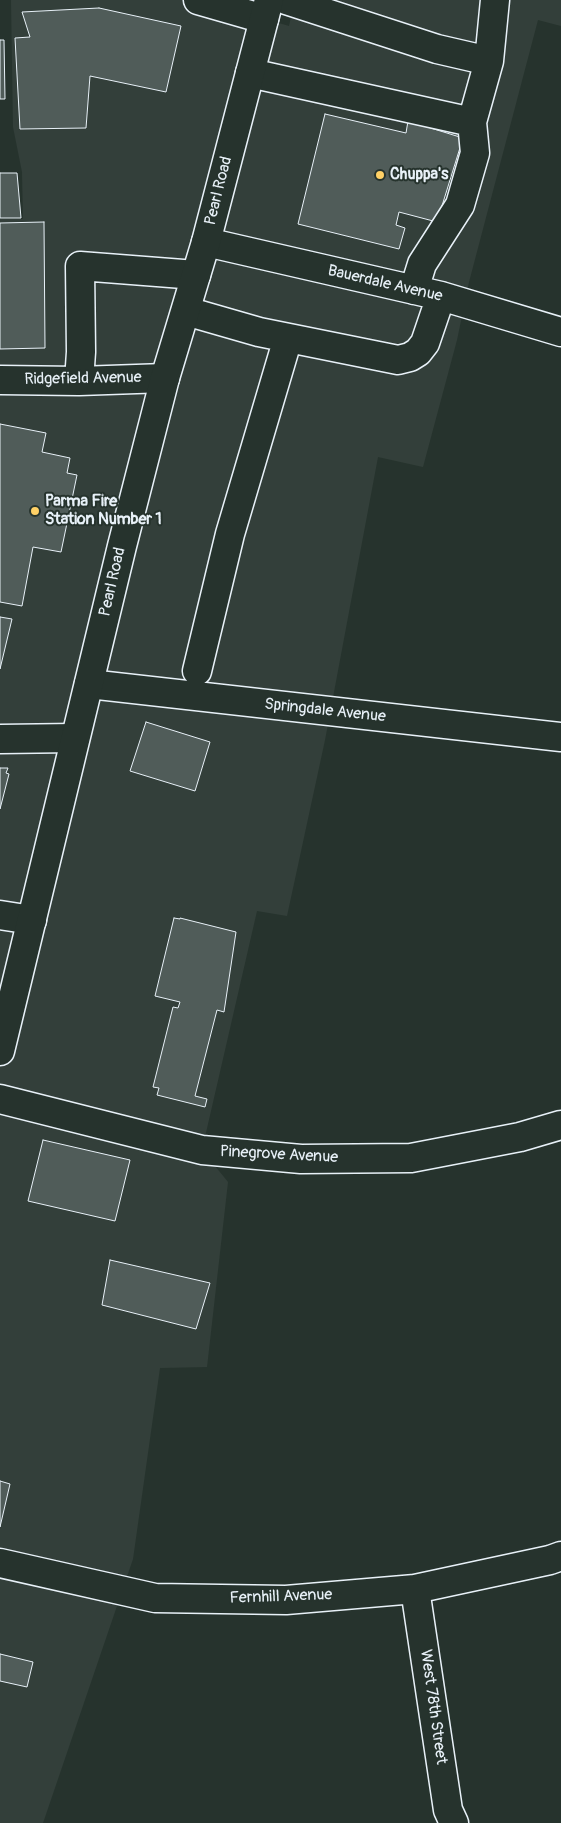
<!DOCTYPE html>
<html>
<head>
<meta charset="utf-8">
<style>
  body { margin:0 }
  canvas { display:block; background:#26332d }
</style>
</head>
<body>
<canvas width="561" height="1823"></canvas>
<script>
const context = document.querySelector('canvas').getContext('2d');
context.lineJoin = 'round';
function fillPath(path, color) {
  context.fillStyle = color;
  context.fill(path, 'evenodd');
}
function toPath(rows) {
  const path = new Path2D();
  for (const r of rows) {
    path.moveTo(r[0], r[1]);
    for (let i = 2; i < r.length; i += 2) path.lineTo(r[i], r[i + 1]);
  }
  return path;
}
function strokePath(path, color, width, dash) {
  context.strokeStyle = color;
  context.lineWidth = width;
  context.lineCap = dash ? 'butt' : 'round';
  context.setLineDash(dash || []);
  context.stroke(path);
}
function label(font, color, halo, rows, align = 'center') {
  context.font = font + ' Pangolin,sans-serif';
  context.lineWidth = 4;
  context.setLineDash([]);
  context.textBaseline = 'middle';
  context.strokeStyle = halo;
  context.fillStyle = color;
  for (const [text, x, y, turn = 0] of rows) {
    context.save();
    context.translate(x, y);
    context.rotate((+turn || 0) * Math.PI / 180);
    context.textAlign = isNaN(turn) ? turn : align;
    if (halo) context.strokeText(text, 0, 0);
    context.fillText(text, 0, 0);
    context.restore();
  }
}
const built = toPath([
  [11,0,199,0,289,26,295,0,561,0,561,26,538,20,469,282,457,340,423,467,378,457,325,740,287,916,257,911,202,1150,228,1182,207,1367,160,1368,133,1559,43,1823,0,1823,0,219,23,219,22,172,13,127]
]);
const building = toPath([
  [99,8,181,26,166,92,90,76,86,128,20,129,15,38,30,37,22,12,99,8],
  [0,40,4,40,5,99,0,99,0,40],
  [325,114,406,133,408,121,463,138,437,222,399,212,396,225,405,228,399,249,298,224,325,114],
  [0,173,17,173,21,218,0,218,0,173],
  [44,222,45,348,0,349,0,223,44,222],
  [0,424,46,433,42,452,70,458,67,473,77,475,61,552,33,547,22,606,0,602,0,424],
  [0,617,12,619,0,669,0,617],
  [146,722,210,742,195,791,130,771,146,722],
  [0,768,8,768,6,773,9,774,0,809,0,768],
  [174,918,180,919,180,918,236,932,224,1012,217,1010,195,1096,207,1099,205,1107,157,1095,159,1088,153,1087,173,1007,178,1008,180,1002,155,996,174,918],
  [43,1140,130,1160,115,1221,28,1201,43,1140],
  [110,1260,210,1283,196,1329,102,1305,110,1260],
  [0,1481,10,1484,0,1527,0,1481],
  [0,1654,33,1662,27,1687,0,1681,0,1654]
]);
const minor = toPath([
  [198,0,264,19],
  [286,0,437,49,489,61],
  [250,73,472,122],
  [206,242,441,296,561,332],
  [414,290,422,264,460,205,475,153,472,122,489,61,495,0],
  [186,311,259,332,398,360,410,357,418,352,425,343,441,296],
  [0,380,79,381,165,378],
  [79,381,81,352,80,266,196,275],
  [197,671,230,534,288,338],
  [89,684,561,737],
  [0,739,75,738],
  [0,915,32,920],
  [0,1099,202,1150,301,1159,411,1158,520,1137,561,1125],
  [0,1563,155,1598,286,1600,415,1589,550,1560,561,1556],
  [415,1589,448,1810,454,1823]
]);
const major = toPath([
  [0,1051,122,546,165,378,206,242,269,0]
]);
const markers = [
  [380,175,5,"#ffd166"],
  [35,511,5,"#ffd166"]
];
const poiNames = [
  ["Chuppa's",390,175],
  ["Parma Fire",45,502],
  ["Station Number 1",45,520]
];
const streetNames = [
  ["Pearl Road",219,191,-76],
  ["Bauerdale Avenue",385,284,13],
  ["Ridgefield Avenue",83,379,-1],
  ["Pearl Road",113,582,-77],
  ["Springdale Avenue",325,711,6],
  ["Pinegrove Avenue",279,1155,3],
  ["Fernhill Avenue",281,1597,-2],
  ["West 78th Street",433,1707,82]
];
fillPath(built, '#333f3a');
fillPath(building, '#505c59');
strokePath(building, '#e8f1f8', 1);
strokePath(minor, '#e8f1f8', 31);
strokePath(major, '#e8f1f8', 31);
strokePath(minor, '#26332d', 28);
strokePath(major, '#26332d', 28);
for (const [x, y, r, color] of markers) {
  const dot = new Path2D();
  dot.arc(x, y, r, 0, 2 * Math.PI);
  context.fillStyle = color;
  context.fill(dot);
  strokePath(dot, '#26332d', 2);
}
label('bold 16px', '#e8f1f8', '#26332d', poiNames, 'left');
label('16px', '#e8f1f8', '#26332d', streetNames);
</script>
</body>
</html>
